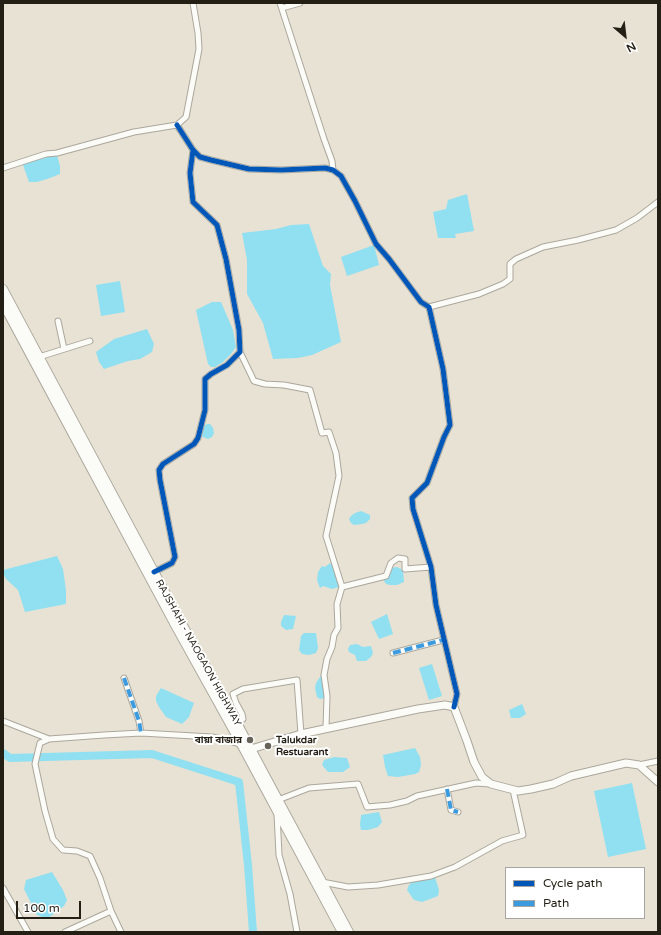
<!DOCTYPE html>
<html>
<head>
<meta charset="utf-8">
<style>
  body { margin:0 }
  #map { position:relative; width:661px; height:935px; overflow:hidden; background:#e7e2d3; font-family:"Varela Round",sans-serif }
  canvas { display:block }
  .frame { position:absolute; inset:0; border:4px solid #231f15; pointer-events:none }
  .legend { position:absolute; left:505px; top:867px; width:140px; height:52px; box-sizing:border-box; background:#fff; border:1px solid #a7a5a1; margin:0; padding:5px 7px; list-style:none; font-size:12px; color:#231f15 }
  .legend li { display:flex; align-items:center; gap:8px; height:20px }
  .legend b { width:20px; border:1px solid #a7a5a1 }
  .north { position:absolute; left:605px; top:16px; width:40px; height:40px; -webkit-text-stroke:3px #fff; paint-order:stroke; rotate:152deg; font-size:11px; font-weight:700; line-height:16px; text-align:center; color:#231f15 }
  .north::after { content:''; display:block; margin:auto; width:14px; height:18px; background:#231f15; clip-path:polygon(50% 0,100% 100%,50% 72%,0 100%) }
  .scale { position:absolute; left:16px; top:901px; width:65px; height:18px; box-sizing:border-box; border:2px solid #231f15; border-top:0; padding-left:5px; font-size:12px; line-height:14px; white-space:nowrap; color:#231f15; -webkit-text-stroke:3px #fff; paint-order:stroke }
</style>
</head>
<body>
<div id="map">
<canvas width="661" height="935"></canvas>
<div class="frame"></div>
<ul class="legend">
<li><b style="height:5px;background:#0057b8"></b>Cycle path</li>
<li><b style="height:5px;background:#3c9bdf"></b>Path</li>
</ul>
<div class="north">N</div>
<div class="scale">100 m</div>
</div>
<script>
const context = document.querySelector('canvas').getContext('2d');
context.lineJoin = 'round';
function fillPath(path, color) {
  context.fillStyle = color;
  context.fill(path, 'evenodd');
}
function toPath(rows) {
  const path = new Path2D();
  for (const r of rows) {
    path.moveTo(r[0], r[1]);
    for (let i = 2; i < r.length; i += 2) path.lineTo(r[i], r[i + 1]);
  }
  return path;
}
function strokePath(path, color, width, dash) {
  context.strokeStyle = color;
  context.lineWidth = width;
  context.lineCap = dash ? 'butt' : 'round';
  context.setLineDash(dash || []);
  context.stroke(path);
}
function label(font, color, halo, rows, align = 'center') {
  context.font = font + ' "Varela Round","Noto Sans Bengali",sans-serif';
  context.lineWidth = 4;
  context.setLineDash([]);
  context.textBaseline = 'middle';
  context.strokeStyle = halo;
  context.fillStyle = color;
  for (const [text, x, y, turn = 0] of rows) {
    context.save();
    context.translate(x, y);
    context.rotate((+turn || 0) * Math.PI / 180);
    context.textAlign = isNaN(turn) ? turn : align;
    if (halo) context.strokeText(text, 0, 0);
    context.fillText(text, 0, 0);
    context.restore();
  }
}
const water = toPath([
  [57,155,60,166,60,174,50,178,37,182,29,182,23,165,29,161],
  [467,194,474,231,455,234,456,238,438,238,433,212,446,209,448,200],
  [309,224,323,266,331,274,330,285,341,342,312,355,298,358,273,359,263,323,247,294,247,260,242,233,276,229,291,225],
  [374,245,379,265,347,276,341,257],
  [120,281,125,312,101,316,96,285],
  [212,302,221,302,233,330,236,347,231,354,223,362,215,367,211,367,208,364,196,310],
  [147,329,154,344,152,352,140,359,128,361,104,369,99,362,96,352,114,339],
  [208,424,210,424,213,428,214,433,212,437,208,439,203,437,201,435,203,427,205,425],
  [361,511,370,515,370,519,366,523,362,524,354,525,351,523,349,519,351,516,355,513],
  [57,556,63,569,66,590,66,604,25,612,18,590,6,579,3,573,3,570],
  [330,563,332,565,335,570,338,580,339,587,332,589,323,586,320,588,317,580,318,572,322,566,325,567],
  [397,567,403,570,404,582,397,585,390,585,386,584,384,581,384,579,391,568],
  [387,614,393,634,379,639,371,622],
  [284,615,296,616,293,629,286,630,281,626,281,622],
  [304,633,316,633,318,648,316,653,309,655,302,654,299,650,301,636],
  [357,644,363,647,371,646,373,653,371,657,366,661,357,661,355,655,349,652,348,649,350,645],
  [432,664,442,696,429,700,419,668],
  [322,674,327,683,325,698,320,699,317,697,315,688,316,683],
  [161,688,194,703,189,717,182,724,166,717,159,707,156,701,156,696],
  [522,704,526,714,520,718,511,718,509,710],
  [415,748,420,757,421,765,419,772,415,774,398,777,388,776,385,767,383,755],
  [334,757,347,758,350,767,343,772,328,772,322,765,324,760],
  [632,783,646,849,608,857,594,791],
  [379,812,382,822,378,827,368,830,361,830,360,825,361,815],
  [52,872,63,890,67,900,64,906,47,919,37,915,24,889,26,880],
  [435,877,439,890,438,896,422,902,414,900,407,890,409,885,412,882,417,880]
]);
const river = toPath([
  [3,753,10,758,152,754,239,782,248,865,253,932]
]);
const minor = toPath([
  [280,3,324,139,332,161,333,170],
  [282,8,300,3],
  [177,125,193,150,200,157,211,160,249,169,281,170,325,168,333,170,341,176,355,201,376,244,389,259,421,302,429,307,443,369,450,425,444,437,427,483,412,498,413,509,431,567,436,605,457,694,454,707],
  [3,168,46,154,57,153,134,132,177,125,186,117,199,49,198,33,193,3],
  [429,307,479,294,503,284,510,279,510,264,516,259,543,247,578,240,616,230,637,218,658,202],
  [58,321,64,349],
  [240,352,254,381,265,384,284,385,310,390,322,433,329,432,336,453,339,476,326,536,342,587,337,604,338,628,334,635,332,647,327,659,324,675,327,696,326,728],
  [39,357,90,341],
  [154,572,172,563,175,557,160,480,159,470,163,464,194,444,198,438,205,410,205,379,211,374,227,365,240,352,239,330,226,259,217,225,193,202,190,173,193,150],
  [342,587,386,576,391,563,398,558,405,559,405,569,431,567],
  [393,653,443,640],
  [124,678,139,721,141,733],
  [3,721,49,739,104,735,141,733,212,737,241,744],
  [237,723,243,719,242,714,236,703,233,694,243,689,297,680,301,734],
  [49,739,40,743,35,764,45,811,53,839,63,850,77,851,90,856,100,878,111,911,121,932],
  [639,765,658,761],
  [447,789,451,810,458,812],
  [278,800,309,788,358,784,367,807,390,805,407,801,417,796,476,783,490,784],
  [277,814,279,855,290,894,297,932],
  [322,882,348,887,378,885,431,876,455,867,502,841,523,835,513,790],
  [3,888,28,932],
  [65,932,111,911]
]);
const secondary = toPath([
  [251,749,301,734,418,709,445,705,454,707,467,741,474,762,482,777,491,784,518,791,531,789,553,784,571,776,626,763,639,765,658,782]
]);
const primary = toPath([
  [3,289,181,622,237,723,349,932],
  [3,304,175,625,241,744,342,932]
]);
const quiet = toPath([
  [393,653,443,640],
  [124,678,139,721,141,733],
  [447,789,451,810,458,812]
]);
const cycleway = toPath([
  [177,125,193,150,200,157,211,160,249,169,281,170,325,168,333,170,341,176,355,201,376,244,389,259,421,302,429,307,443,369,450,425,444,437,427,483,412,498,413,509,431,567,436,605,457,694,454,707],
  [154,572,172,563,175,557,160,480,159,470,163,464,194,444,198,438,205,410,205,379,211,374,227,365,240,352,239,330,226,259,217,225,193,202,190,173,193,150]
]);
const markers = [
  [250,740,4,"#686358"],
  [268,746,4,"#686358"]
];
const streetNames = [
  ["RAJSHAHI - NAOGAON HIGHWAY",198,653,61]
];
const poiNames = [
  ["বায়া বাজার",242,740],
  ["Talukdar",276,740,"left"],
  ["Restuarant",276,752,"left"]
];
fillPath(water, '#90e0f1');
strokePath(river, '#90e0f1', 8);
strokePath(minor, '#aba79c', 7);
strokePath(secondary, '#aba79c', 9);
strokePath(primary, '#aba79c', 10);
strokePath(minor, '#fbfbf8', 5);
strokePath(secondary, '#fbfbf8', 7);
strokePath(primary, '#fbfbf8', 8);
strokePath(quiet, '#3c9bdf', 4, [8, 4]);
strokePath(cycleway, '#0057b8', 5);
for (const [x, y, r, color] of markers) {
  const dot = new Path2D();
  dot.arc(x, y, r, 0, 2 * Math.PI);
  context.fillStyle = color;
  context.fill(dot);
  strokePath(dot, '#fff', 1.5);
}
label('10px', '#231f15', '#fff', streetNames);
label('bold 10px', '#231f15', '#fff', poiNames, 'right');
</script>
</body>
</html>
